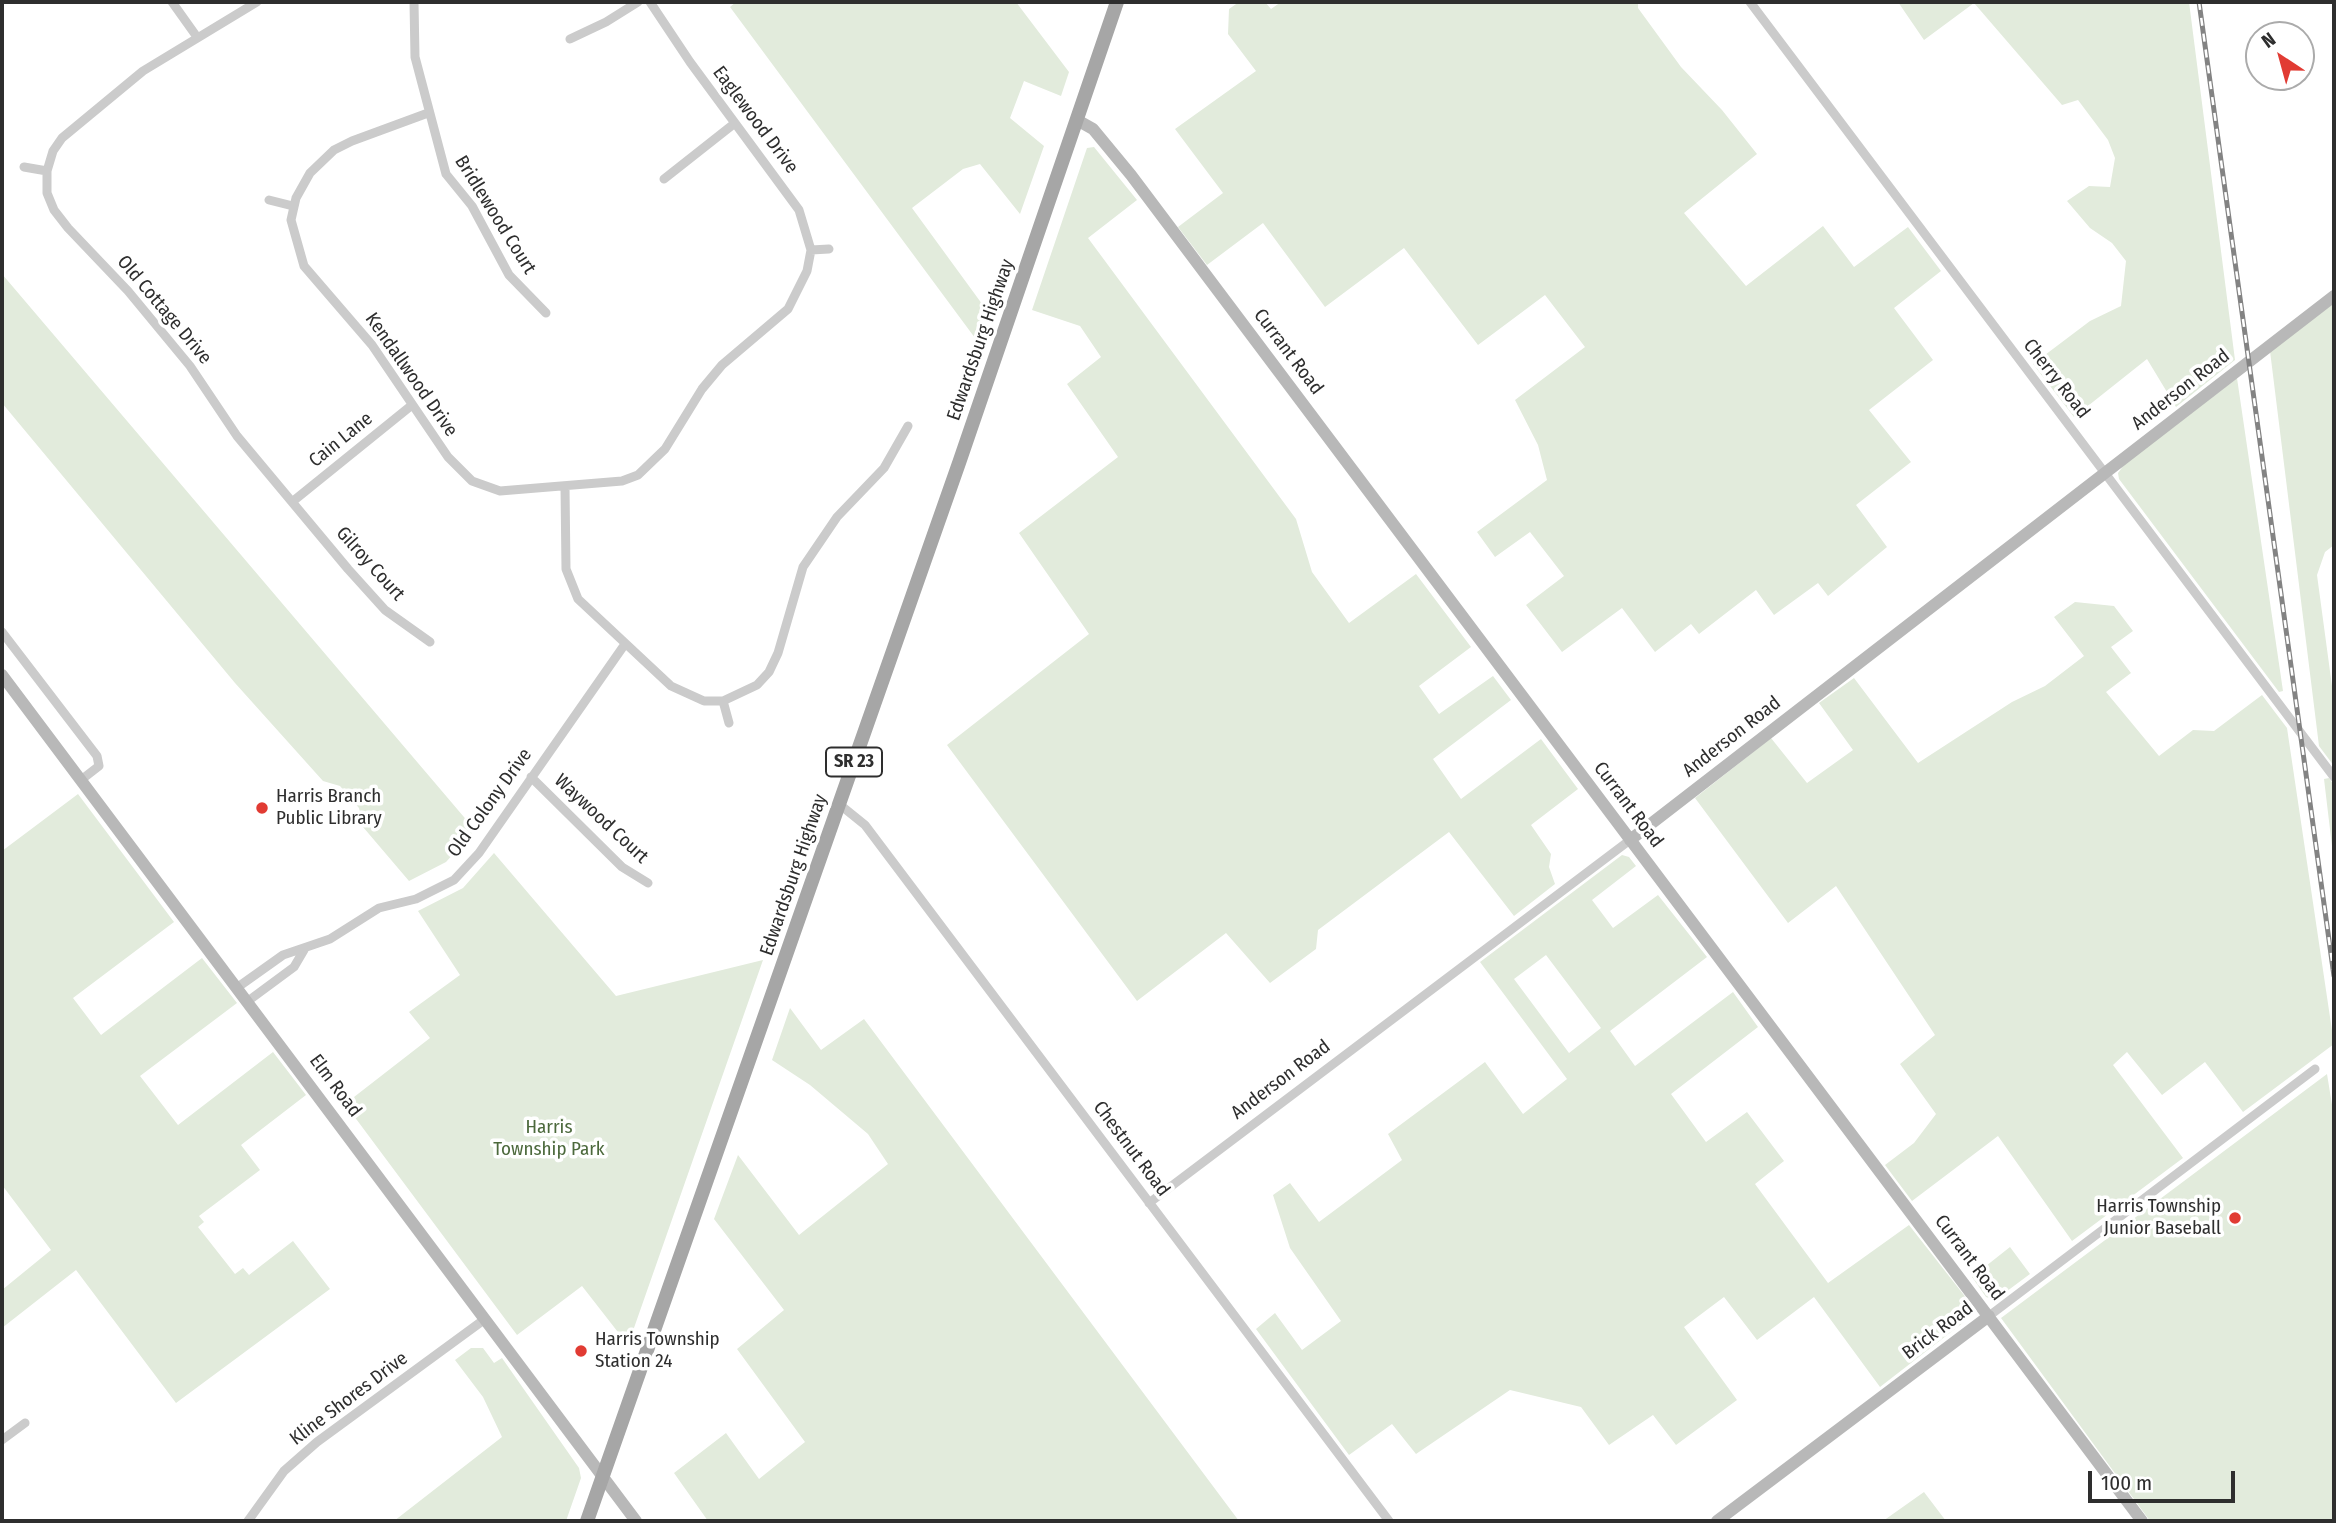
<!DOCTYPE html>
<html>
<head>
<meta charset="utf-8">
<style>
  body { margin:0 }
  #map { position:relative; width:2336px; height:1523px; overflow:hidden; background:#fff; font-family:"Fira Sans Condensed",sans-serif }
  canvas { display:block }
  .frame { position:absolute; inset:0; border:4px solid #2e2e2e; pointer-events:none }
  .north { position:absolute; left:2245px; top:21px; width:70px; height:70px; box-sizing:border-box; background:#fff; border:2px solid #ababab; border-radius:50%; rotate:324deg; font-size:19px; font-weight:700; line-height:28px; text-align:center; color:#2e2e2e }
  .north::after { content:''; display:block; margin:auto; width:24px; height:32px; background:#e13b33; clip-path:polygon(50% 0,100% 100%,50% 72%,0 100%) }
  .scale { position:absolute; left:2088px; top:1471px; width:147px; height:32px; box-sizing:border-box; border:4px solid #2e2e2e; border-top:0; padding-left:9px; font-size:21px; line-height:24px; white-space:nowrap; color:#2e2e2e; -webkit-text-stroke:5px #fff; paint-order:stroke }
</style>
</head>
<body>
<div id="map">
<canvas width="2336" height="1523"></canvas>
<div class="frame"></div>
<div class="north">N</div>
<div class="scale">100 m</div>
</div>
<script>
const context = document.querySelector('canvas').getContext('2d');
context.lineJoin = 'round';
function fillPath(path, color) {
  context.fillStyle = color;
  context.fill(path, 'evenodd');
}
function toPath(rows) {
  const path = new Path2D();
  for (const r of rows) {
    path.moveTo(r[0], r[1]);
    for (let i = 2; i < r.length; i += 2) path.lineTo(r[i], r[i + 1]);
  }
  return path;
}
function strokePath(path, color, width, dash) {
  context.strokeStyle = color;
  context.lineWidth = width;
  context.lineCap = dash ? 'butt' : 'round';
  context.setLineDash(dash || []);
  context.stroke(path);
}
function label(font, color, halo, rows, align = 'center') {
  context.font = font + ' "Fira Sans Condensed",sans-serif';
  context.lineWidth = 7;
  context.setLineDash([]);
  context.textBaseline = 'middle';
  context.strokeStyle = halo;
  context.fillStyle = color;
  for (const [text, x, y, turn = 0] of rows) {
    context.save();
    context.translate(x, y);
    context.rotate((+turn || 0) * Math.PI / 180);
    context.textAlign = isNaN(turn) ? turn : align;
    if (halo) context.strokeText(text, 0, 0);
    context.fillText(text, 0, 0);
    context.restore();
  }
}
const green = toPath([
  [736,2,1016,2,1069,72,1061,96,1024,81,1010,118,1044,146,1020,214,980,164,963,169,912,208,985,308,975,338,730,7],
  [1239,2,1265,2,1271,9,1281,2,1638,2,1638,8,1681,67,1722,110,1757,154,1684,213,1746,286,1823,226,1854,267,1908,227,1941,271,1894,308,1933,360,1869,410,1911,462,1856,505,1887,547,1828,596,1818,583,1774,615,1756,590,1699,634,1691,624,1655,652,1622,608,1562,652,1526,605,1564,576,1530,532,1495,557,1477,532,1547,480,1538,445,1515,400,1585,347,1545,295,1478,345,1404,248,1325,307,1263,223,1207,265,1178,227,1223,193,1175,129,1256,71,1228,34,1229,9],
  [1898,2,2189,2,2235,360,2176,407,2147,359,2074,417,2033,364,2090,321,2121,306,2126,261,2112,243,2090,228,2067,201,2089,186,2110,187,2115,158,2108,140,2078,100,2062,105,1974,3,1924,40],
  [1094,147,1137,200,1088,238,1296,519,1312,572,1349,623,1416,574,1471,647,1419,686,1439,714,1493,676,1511,700,1433,759,1461,799,1541,739,1578,789,1531,825,1551,854,1549,867,1555,884,1514,916,1449,832,1318,930,1316,949,1270,983,1226,933,1137,1001,947,745,1089,634,1019,533,1118,457,1067,384,1101,357,1080,326,1032,310,1087,148],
  [2,274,475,830,446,862,409,881,363,827,359,808,340,786,323,781,235,683,2,403],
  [2334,303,2334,545,2325,552,2317,575,2334,701,2334,766,2319,746,2270,351],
  [2237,378,2283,691,2279,692,2119,479,2118,473,2124,465],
  [2075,602,2114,606,2133,631,2111,647,2131,673,2106,692,2159,756,2193,730,2214,731,2262,695,2287,728,2334,1044,2243,1112,2205,1062,2162,1095,2127,1052,2113,1065,2183,1158,2072,1241,1998,1136,1912,1201,1885,1165,1914,1143,1936,1114,1900,1064,1935,1035,1836,886,1788,923,1695,798,1771,738,1807,783,1853,750,1819,703,1854,678,1918,763,2012,702,2045,686,2084,656,2054,617],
  [2329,778,2334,785,2334,863,2324,779],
  [78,794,174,922,73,998,101,1035,202,958,237,1003,140,1076,178,1125,273,1052,306,1095,241,1145,260,1170,199,1216,204,1222,198,1227,235,1274,243,1268,249,1275,293,1241,330,1289,176,1403,76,1270,2,1328,2,1290,51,1250,2,1185,2,851],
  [494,853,616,996,763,960,628,1345,582,1286,517,1335,345,1104,430,1038,409,1012,460,975,418,911,463,888],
  [1622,855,1629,857,1636,866,1592,900,1613,928,1658,895,1707,957,1610,1031,1635,1066,1733,992,1758,1027,1671,1094,1706,1142,1747,1112,1784,1161,1755,1184,1828,1283,1909,1225,1967,1299,1968,1312,1964,1322,1880,1387,1814,1297,1757,1340,1724,1297,1684,1327,1737,1400,1676,1445,1653,1415,1609,1445,1581,1407,1510,1390,1416,1454,1392,1424,1349,1455,1256,1329,1275,1313,1302,1350,1341,1321,1290,1248,1273,1195,1290,1183,1319,1222,1402,1160,1388,1134,1485,1062,1523,1114,1567,1079,1480,962],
  [1546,955,1601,1028,1569,1053,1514,979],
  [790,1008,821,1050,864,1019,1239,1521,708,1521,674,1473,726,1433,759,1479,805,1442,737,1349,784,1310,714,1219,738,1155,799,1235,888,1164,868,1134,810,1085,772,1060],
  [2327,1074,2334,1117,2334,1521,2150,1521,2001,1318],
  [2010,1247,2030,1274,1995,1300,1986,1297,1972,1277],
  [471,1348,483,1348,494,1363,502,1358,579,1468,581,1478,566,1521,394,1521,502,1437,483,1397,455,1360],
  [1924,1492,1946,1521,1883,1521]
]);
const street = toPath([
  [172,2,197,37],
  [257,2,143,71,62,138,53,151,47,171,47,193,54,210,68,228,128,291,190,366,237,436,348,569,385,610,430,642],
  [414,2,415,57,446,174,472,206,509,275,546,313],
  [1750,2,2334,777],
  [570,39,606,22,638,2],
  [428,113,352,141,334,150,310,173,296,198,291,220,304,266,372,345,448,457,472,481,500,491,622,481,638,475,665,449,702,389,722,365,788,309,807,271,811,250,799,210,690,62,650,2],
  [24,167,47,171],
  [664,179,735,123],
  [269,200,293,206],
  [811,250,829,249],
  [565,487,566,569,578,599,671,686,704,701,723,701,757,685,769,672,778,653,803,567,837,517,884,468,908,426],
  [292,502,412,405],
  [2,632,97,756,99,766,81,780],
  [723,701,729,723],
  [531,777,622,867,648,883],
  [839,804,865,825,1389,1521],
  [238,987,283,955,330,939,379,908,416,899,454,880,479,853,625,644],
  [248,1001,294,967,304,950],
  [1149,1203,1630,840],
  [1989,1316,2315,1069],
  [2,1440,25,1423],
  [248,1521,284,1471,317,1442,485,1319]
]);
const secondary = toPath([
  [1077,120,1093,129,1131,175,2142,1521],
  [2,675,636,1521],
  [1630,840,2334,296],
  [1717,1521,1989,1316]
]);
const primary = toPath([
  [587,1521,959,463,1117,2]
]);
const rail = toPath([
  [2199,2,2334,976]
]);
const markers = [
  [262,808,7,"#e13b33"],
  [2235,1218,7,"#e13b33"],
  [581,1351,7,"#e13b33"]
];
const shields = [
  [854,762,56]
];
const shieldNames = [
  ["SR 23",854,762]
];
const streetNames = [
  ["Eaglewood Drive",755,120,53],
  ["Bridlewood Court",495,215,58],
  ["Old Cottage Drive",164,310,50],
  ["Edwardsburg Highway",981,340,-71],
  ["Currant Road",1288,352,53],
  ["Kendallwood Drive",411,375,55],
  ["Cherry Road",2056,379,52],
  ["Anderson Road",2181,390,-38],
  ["Cain Lane",341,440,-39],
  ["Gilroy Court",370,564,48],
  ["Anderson Road",1732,737,-38],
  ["Old Colony Drive",490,803,-54],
  ["Currant Road",1628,805,53],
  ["Waywood Court",601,819,43],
  ["Edwardsburg Highway",794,875,-71],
  ["Anderson Road",1281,1080,-37],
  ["Elm Road",335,1086,53],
  ["Chestnut Road",1131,1149,53],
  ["Currant Road",1969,1258,53],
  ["Brick Road",1938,1331,-37],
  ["Kline Shores Drive",349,1399,-37]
];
const poiNames = [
  ["Harris Branch",276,797],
  ["Public Library",276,819],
  ["Harris Township",2221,1207,"right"],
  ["Junior Baseball",2221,1229,"right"],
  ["Harris Township",595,1340],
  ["Station 24",595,1362]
];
const parkNames = [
  ["Harris",549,1128],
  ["Township Park",549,1150]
];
fillPath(green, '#e2ebdc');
strokePath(street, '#cbcbcb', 9);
strokePath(secondary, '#b8b8b8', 12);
strokePath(primary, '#a6a6a6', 14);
strokePath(rail, '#838383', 5);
strokePath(rail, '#fff', 2.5, [8]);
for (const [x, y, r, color] of markers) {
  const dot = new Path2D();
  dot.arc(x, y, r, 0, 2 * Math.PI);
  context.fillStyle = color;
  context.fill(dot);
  strokePath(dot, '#fff', 2.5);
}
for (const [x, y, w] of shields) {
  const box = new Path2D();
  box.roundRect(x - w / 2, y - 14.5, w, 29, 5);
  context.fillStyle = '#fff';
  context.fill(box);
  strokePath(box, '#2e2e2e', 2);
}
label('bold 18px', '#2e2e2e', null, shieldNames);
label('19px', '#2e2e2e', '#fff', streetNames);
label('19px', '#2e2e2e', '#fff', poiNames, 'left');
label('19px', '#4c693c', '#fff', parkNames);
</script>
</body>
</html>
